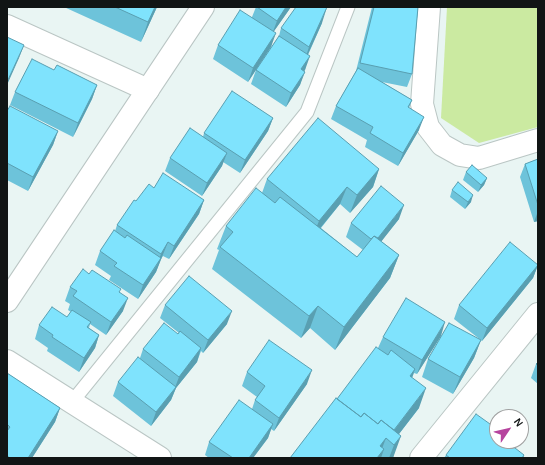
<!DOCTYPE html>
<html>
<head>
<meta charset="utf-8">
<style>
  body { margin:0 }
  #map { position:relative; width:545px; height:465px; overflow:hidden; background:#e9f5f3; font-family:Karla,sans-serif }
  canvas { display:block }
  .frame { position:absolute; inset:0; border:8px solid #111515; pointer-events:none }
  .north { position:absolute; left:489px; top:409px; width:40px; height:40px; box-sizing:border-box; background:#fff; border:1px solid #a0a1a1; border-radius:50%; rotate:55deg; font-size:11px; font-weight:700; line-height:16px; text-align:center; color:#111515 }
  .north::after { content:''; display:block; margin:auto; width:14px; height:18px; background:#b6449e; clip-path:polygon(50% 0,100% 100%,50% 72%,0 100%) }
</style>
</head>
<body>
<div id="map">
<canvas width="545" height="465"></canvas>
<div class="frame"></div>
<div class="north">N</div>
</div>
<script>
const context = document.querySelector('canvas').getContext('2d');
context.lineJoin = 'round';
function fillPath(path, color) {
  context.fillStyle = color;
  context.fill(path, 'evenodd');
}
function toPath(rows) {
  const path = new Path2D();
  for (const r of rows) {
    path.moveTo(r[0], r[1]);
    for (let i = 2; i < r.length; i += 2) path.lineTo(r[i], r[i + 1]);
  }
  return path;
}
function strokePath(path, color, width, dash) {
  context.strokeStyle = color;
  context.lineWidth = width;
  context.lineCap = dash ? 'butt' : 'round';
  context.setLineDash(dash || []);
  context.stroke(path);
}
const green = toPath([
  [447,7,538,7,538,127,479,143,441,118]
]);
const lane = toPath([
  [72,402,307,112,348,7]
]);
const street = toPath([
  [429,7,422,104,428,127,442,145,460,155,479,158,538,140],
  [7,26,148,90],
  [7,361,160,458],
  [421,458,538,314]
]);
const secondary = toPath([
  [7,301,203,7]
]);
const wall = toPath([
  [64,7,157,7,141,42],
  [256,7,291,7,274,31,271,47,248,82,213,59,218,45,252,17],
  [372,7,418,7,412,74,407,87,382,82,412,100,409,108,419,130,398,166,365,147,367,140,331,119,336,106,356,71],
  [322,23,308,55,305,70,304,71,300,85,286,107,251,84,256,70,279,36,281,28],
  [54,70,97,85,92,99,73,137,10,105,15,92],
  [7,111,58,131,53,145,28,191,7,180],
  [273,118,268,131,240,173,223,162,222,166,202,196,165,171,170,158,203,137,204,133],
  [538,159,538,221,534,222,520,177,525,164],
  [379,169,373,187,350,213,340,204,321,228,357,257,363,250,346,237,351,223,399,219,381,241,399,255,390,278,335,350,310,328,301,338,212,269,219,250,217,249,226,226,262,193,267,179],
  [466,172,487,178,484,185,478,192,463,180],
  [154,188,204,200,199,214,169,259,163,256,161,259,156,272,138,299,109,280,111,276,95,265,100,251,115,231,117,225,136,201],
  [452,190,471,202,465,209,450,197],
  [538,265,533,278,482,341,454,319,459,305],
  [70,287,120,292,123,311,106,335,90,324,89,328,99,335,95,348,79,372,47,351,48,348,35,339,39,325,67,317,71,312,68,310,70,304,65,301],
  [165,305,227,324,203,353,201,351,197,362,176,388,171,400,151,426,113,396,118,382,140,358,143,349,178,334,179,333,160,318],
  [441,336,417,374,414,373,412,378,419,408,399,434,393,458,290,458,337,399,378,348,383,337],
  [481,340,474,358,453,394,422,377,428,359],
  [538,362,538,384,531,378,536,364],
  [247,372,307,384,274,431,271,429,268,438,253,458,209,458,205,455,209,442,252,409,255,400,257,397,242,386],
  [7,373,60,408,55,422,32,458,7,458],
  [497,441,524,455,524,458,444,458,446,455]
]);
const shadedWall = toPath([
  [155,7,157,7,141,42,148,22],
  [286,7,291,7,272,34,277,21],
  [327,7,322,23,303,65,309,47],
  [276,33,271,47,248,82,253,68],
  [24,45,19,58,7,85,7,82],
  [310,56,305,70,296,83,301,69],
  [305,72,300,85,286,107,291,93],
  [97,85,92,99,73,137,78,123],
  [424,117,419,130,398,166,403,153],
  [273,118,268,131,240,173,245,160],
  [58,131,53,145,28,191,33,177],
  [227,153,222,166,202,196,207,183],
  [379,169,373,187,350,213,357,195],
  [487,178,484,185,478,192,481,185],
  [347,187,340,204,312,238,319,221],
  [473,195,471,202,465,209,468,202],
  [204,200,199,214,169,259,174,246],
  [404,205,399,219,370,256,375,242],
  [538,211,538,221,534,222],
  [168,242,156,272,138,299,143,285,157,265,161,254],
  [399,255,390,278,335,350,344,327],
  [538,265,533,278,482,341,487,328],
  [128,298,123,311,106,335,111,322],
  [318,306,310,328,301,338,309,316],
  [232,311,227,324,203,353,208,340],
  [445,322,441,336,417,374,422,360],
  [99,335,95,348,79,372,84,358],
  [481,340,474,358,453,394,460,377],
  [201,348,197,362,176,388,171,400,151,426,156,412,174,390,179,377],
  [415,369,408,389,410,376],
  [312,370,307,384,274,431,279,418],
  [426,388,419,408,392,443,393,432],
  [60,408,55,422,32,458,28,458],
  [273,424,268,438,253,458,249,458],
  [401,436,393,458,389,458,394,445],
  [386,438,380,454,384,449,381,458,375,458,380,446]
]);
const building = toPath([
  [115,7,155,7,148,22,115,7],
  [257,7,286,7,277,21,257,7],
  [296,7,327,7,309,47,281,28,296,7],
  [374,7,418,7,412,74,360,63,374,7],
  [240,10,276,33,253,68,218,45,240,10],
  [279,36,310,56,301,69,305,72,291,93,256,70,279,36],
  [7,37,24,45,7,82,7,37],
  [32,59,54,70,57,65,97,85,78,123,15,92,32,59],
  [358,68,412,100,408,107,424,117,403,153,370,133,373,127,336,106,358,68],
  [232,91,273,118,245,160,204,133,232,91],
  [10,106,58,131,33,177,7,163,7,111,10,106],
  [318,118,379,169,357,195,347,187,319,221,267,179,318,118],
  [190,128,227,153,207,183,170,158,190,128],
  [538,159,538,205,525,164,538,159],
  [472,165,487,178,481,185,466,172,472,165],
  [163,173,204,200,174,246,168,242,161,254,117,225,134,200,136,201,149,184,154,188,163,173],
  [458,182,473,195,468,202,452,190,458,182],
  [381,186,404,205,378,238,374,236,371,239,351,223,381,186],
  [256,188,275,203,280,197,357,257,374,236,399,255,344,327,318,306,309,316,220,247,233,232,226,226,256,188],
  [114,230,125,238,127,235,161,258,143,285,114,266,117,263,100,251,114,230],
  [510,242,538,265,487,328,459,305,510,242],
  [83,269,89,274,92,270,121,289,119,292,128,298,111,322,73,296,77,291,70,287,83,269],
  [189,276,232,311,208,340,165,305,189,276],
  [406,298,445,322,422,360,383,337,406,298],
  [52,307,67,317,72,310,91,322,87,327,99,335,84,358,52,337,53,335,39,325,52,307],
  [164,323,178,334,180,331,201,348,179,377,143,349,164,323],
  [449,323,481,340,460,377,428,359,449,323],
  [269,340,312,370,279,418,255,400,265,386,247,372,269,340],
  [376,347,388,355,391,350,415,369,410,376,426,388,394,430,381,420,378,424,364,413,361,417,337,399,376,347],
  [138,357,176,387,156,412,118,382,138,357],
  [538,362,538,366,536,364,538,362],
  [7,373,60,408,28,458,10,458,7,456,7,431,10,427,7,424,7,373],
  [336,398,361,417,364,413,378,424,381,420,401,436,394,445,386,438,380,446,384,449,377,458,290,458,336,398],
  [239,400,273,424,249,458,233,458,209,442,239,400],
  [476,414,497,429,497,441,506,441,524,455,522,458,450,458,446,455,476,414]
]);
fillPath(green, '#cbeaa1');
strokePath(lane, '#bac6c4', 15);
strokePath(street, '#bac6c4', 24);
strokePath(secondary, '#bac6c4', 24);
strokePath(lane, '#fff', 13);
strokePath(street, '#fff', 22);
strokePath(secondary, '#fff', 22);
fillPath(wall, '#6dc3da');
fillPath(shadedWall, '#599fb1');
fillPath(building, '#7fe3fd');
strokePath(building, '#599fb1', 1);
</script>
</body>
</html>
